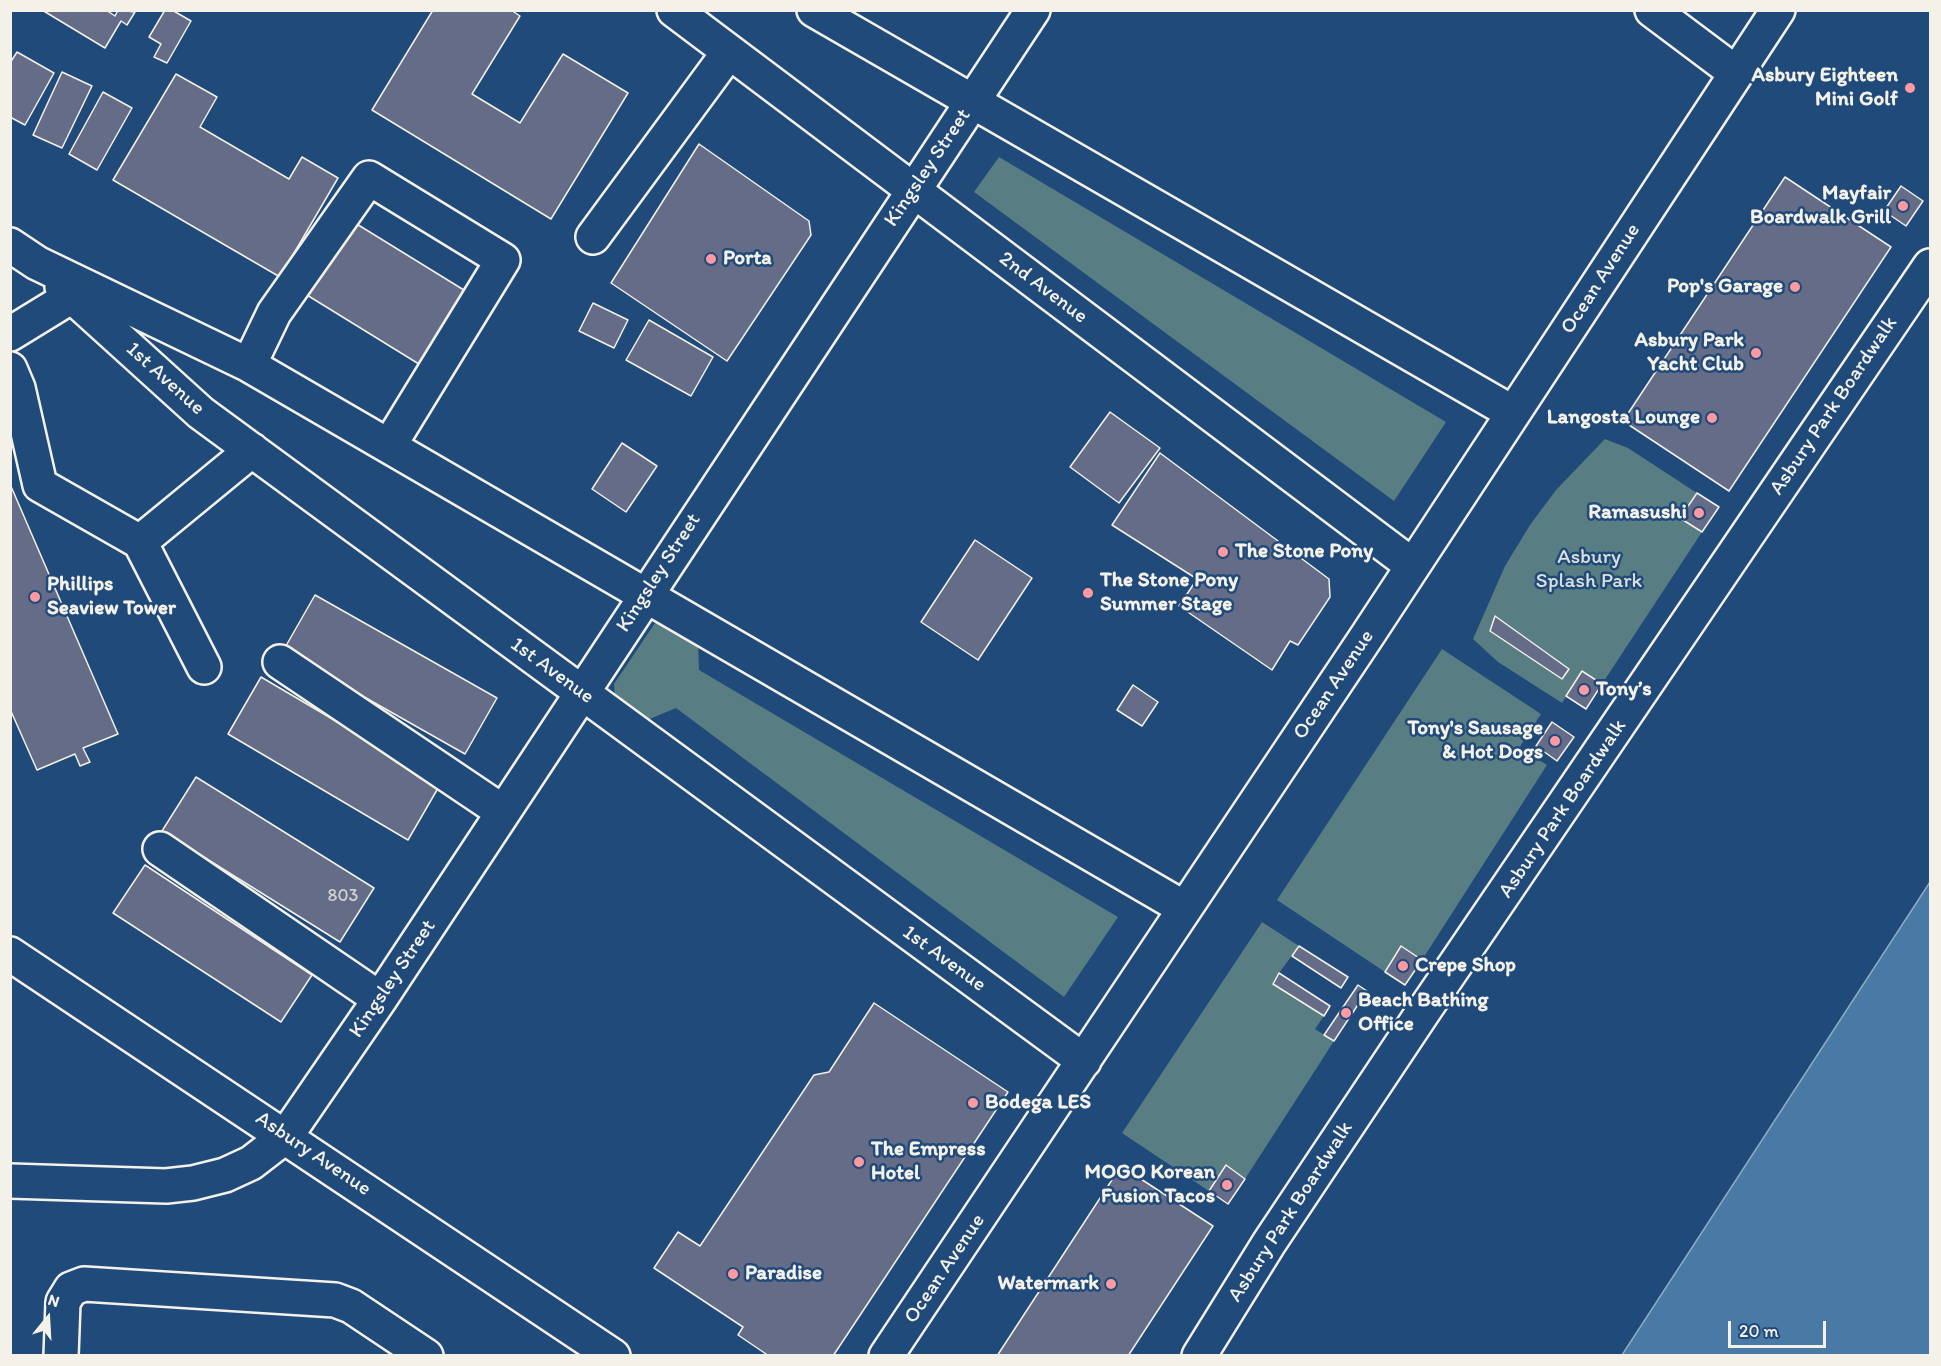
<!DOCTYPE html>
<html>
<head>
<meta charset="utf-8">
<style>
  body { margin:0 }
  #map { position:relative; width:1941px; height:1366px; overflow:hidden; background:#1f4a7a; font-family:Itim,sans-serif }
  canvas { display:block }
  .frame { position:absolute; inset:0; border:12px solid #f4f1e8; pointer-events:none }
  .north { position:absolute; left:18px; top:1288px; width:60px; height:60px; -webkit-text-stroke:4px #1f4a7a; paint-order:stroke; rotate:18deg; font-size:16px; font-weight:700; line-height:24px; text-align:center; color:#f4f1e8 }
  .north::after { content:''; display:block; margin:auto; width:21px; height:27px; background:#f4f1e8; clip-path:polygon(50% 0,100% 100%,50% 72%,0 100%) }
  .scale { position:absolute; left:1728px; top:1321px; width:98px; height:27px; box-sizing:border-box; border:3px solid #f4f1e8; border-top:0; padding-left:8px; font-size:18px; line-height:21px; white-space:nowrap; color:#f4f1e8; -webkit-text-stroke:4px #1f4a7a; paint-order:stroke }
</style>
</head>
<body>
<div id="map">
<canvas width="1941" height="1366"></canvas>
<div class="frame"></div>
<div class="north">N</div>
<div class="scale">20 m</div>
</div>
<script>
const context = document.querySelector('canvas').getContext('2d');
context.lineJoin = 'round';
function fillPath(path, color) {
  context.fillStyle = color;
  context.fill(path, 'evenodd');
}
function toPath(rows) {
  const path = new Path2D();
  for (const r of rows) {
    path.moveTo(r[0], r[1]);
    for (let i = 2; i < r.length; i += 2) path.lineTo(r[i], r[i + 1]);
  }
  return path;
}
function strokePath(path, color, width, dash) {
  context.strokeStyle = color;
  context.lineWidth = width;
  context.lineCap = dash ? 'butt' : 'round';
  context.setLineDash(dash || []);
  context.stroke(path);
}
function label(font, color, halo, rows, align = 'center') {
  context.font = font + ' Itim,sans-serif';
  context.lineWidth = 5;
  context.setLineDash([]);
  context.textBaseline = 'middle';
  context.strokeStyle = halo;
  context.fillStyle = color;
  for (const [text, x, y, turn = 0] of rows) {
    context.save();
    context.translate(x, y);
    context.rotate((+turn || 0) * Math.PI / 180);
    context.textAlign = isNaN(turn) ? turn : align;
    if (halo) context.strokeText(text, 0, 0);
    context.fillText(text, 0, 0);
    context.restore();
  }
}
const green = toPath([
  [999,157,1446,422,1394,501,974,192],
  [1605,439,1628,448,1697,493,1680,518,1702,532,1602,684,1582,671,1562,703,1498,662,1473,639,1505,566,1530,525,1556,490],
  [667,620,698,640,699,670,1118,917,1064,997,676,708,645,721,615,698,614,684,655,623],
  [1442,649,1541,714,1519,748,1547,765,1422,960,1401,947,1385,972,1277,900],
  [1262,922,1299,946,1279,973,1324,1016,1315,1029,1334,1041,1245,1179,1226,1166,1209,1191,1122,1133]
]);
const water = toPath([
  [1930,882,1930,1355,1622,1355,1930,882]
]);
const building = toPath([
  [42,10,106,10,115,16,118,10,135,12,127,25,121,21,105,48,42,10],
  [165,10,172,10,191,21,167,63,154,57,161,44,149,37,165,10],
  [433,10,511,10,520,16,472,94,520,123,563,54,628,93,551,219,372,110,433,10],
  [17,52,54,73,25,125,10,117,10,63,17,52],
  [62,72,92,86,62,148,33,135,62,72],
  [176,74,217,97,200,127,289,179,302,157,338,178,280,277,113,180,176,74],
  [103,92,132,108,97,170,69,154,103,92],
  [699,144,809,221,811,235,727,361,611,283,699,144],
  [1785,177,1891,247,1729,491,1623,421,1785,177],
  [1901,186,1923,201,1906,226,1884,211,1901,186],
  [347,218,472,295,427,369,302,292,347,218],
  [593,303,628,320,614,348,579,331,593,303],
  [649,320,713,357,691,396,626,360,649,320],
  [1110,412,1160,448,1119,503,1070,467,1110,412],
  [622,443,657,466,626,512,592,489,622,443],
  [1160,453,1329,579,1330,597,1298,645,1290,641,1272,670,1179,606,1197,579,1112,525,1160,453],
  [10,484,118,734,83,748,90,762,80,766,75,754,37,770,10,709,10,484],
  [1697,493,1719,507,1702,532,1680,518,1697,493],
  [975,540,1032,578,978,660,921,622,975,540],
  [315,595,497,698,465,754,283,651,315,595],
  [1495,616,1569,669,1562,679,1490,631,1495,616],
  [1582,671,1602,684,1586,709,1566,696,1582,671],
  [261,677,441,783,408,840,228,734,261,677],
  [1133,685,1158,702,1142,726,1117,710,1133,685],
  [1552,722,1574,737,1557,761,1536,746,1552,722],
  [196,777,374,888,340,942,162,831,196,777],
  [145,865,312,975,281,1022,113,913,145,865],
  [1299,946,1348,977,1341,988,1292,956,1299,946],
  [1401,946,1422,960,1405,985,1385,972,1401,946],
  [1279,973,1330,1006,1324,1016,1273,984,1279,973],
  [1358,985,1367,991,1334,1041,1324,1035,1358,985],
  [874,1003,1008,1092,833,1356,769,1356,738,1335,743,1327,654,1268,678,1232,700,1246,814,1075,829,1072,874,1003],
  [1226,1165,1245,1179,1228,1204,1209,1191,1226,1165],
  [1121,1166,1213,1226,1128,1356,997,1356,1121,1166]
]);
const minor = toPath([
  [674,10,1413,566],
  [814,10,1513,413],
  [1652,10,1736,73],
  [593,237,729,52],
  [10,245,37,263,249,365,1184,908],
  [62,287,201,413,1084,1061],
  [10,334,72,296],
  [249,365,274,313,369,178,503,260,389,446],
  [10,369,18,388,40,485,140,542,204,667],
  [140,542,252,450],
  [280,662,503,812],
  [160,849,380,999],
  [10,954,613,1356],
  [10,1181,166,1186,193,1183,225,1175,251,1163,286,1136,380,999,1033,10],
  [61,1356,63,1302,71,1289,84,1284,335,1300,351,1306,426,1356],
  [886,1356,1367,636,1778,10],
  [1199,1356,1269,1243,1423,1012,1930,266]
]);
const markers = [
  [1910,88,6,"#ff9aa2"],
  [1903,206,6,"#ff9aa2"],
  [711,259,6,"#ff9aa2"],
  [1795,287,6,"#ff9aa2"],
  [1756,353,6,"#ff9aa2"],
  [1712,418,6,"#ff9aa2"],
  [1699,513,6,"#ff9aa2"],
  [1223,552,6,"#ff9aa2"],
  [1088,593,6,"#ff9aa2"],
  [35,597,6,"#ff9aa2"],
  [1584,690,6,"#ff9aa2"],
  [1555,741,6,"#ff9aa2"],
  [1403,966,6,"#ff9aa2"],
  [1346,1013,6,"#ff9aa2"],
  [973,1103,6,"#ff9aa2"],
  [859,1162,6,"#ff9aa2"],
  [1227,1185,6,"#ff9aa2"],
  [733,1274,6,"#ff9aa2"],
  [1111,1284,6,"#ff9aa2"]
];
const numberNames = [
  ["803",343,896]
];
const poiNames = [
  ["Asbury Eighteen",1898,76,"right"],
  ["Mini Golf",1898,100,"right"],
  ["Mayfair",1891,194,"right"],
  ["Boardwalk Grill",1891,218,"right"],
  ["Porta",723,259],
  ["Pop's Garage",1783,287,"right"],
  ["Asbury Park",1744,341,"right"],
  ["Yacht Club",1744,365,"right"],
  ["Langosta Lounge",1700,418,"right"],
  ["Ramasushi",1687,513,"right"],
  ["The Stone Pony",1235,552],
  ["The Stone Pony",1100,581],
  ["Summer Stage",1100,605],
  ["Phillips",47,585],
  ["Seaview Tower",47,609],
  ["Tony’s",1596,690],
  ["Tony's Sausage",1543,729,"right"],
  ["& Hot Dogs",1543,753,"right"],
  ["Crepe Shop",1415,966],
  ["Beach Bathing",1358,1001],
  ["Office",1358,1025],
  ["Bodega LES",985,1103],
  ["The Empress",871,1150],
  ["Hotel",871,1174],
  ["MOGO Korean",1215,1173,"right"],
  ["Fusion Tacos",1215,1197,"right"],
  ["Paradise",745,1274],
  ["Watermark",1099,1284,"right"]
];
const streetNames = [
  ["Kingsley Street",928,168,-56],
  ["Ocean Avenue",1601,279,-57],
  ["2nd Avenue",1043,288,37],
  ["1st Avenue",165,379,42],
  ["Asbury Park Boardwalk",1834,406,-56],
  ["Kingsley Street",659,573,-57],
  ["1st Avenue",552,671,36],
  ["Ocean Avenue",1334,685,-56],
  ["Asbury Park Boardwalk",1563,809,-56],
  ["1st Avenue",944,959,36],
  ["Kingsley Street",393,979,-56],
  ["Asbury Avenue",313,1154,34],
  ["Asbury Park Boardwalk",1291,1212,-57],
  ["Ocean Avenue",945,1269,-56]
];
const parkNames = [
  ["Asbury",1589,558],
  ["Splash Park",1589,582]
];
fillPath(green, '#587d83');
fillPath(water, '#487aa5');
strokePath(water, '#8daac0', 1.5);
fillPath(building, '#646c88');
strokePath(building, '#f4f1e8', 1.5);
strokePath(minor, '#f4f1e8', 38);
strokePath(minor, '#1f4a7a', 33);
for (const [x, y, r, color] of markers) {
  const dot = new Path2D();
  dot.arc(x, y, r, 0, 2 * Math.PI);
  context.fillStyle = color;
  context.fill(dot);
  strokePath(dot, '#1f4a7a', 2);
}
label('18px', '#d0d0d0', null, numberNames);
label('bold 21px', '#f4f1e8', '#1f4a7a', poiNames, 'left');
label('21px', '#f4f1e8', '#1f4a7a', streetNames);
label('21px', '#dde0d9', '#1f4a7a', parkNames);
</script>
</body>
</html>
